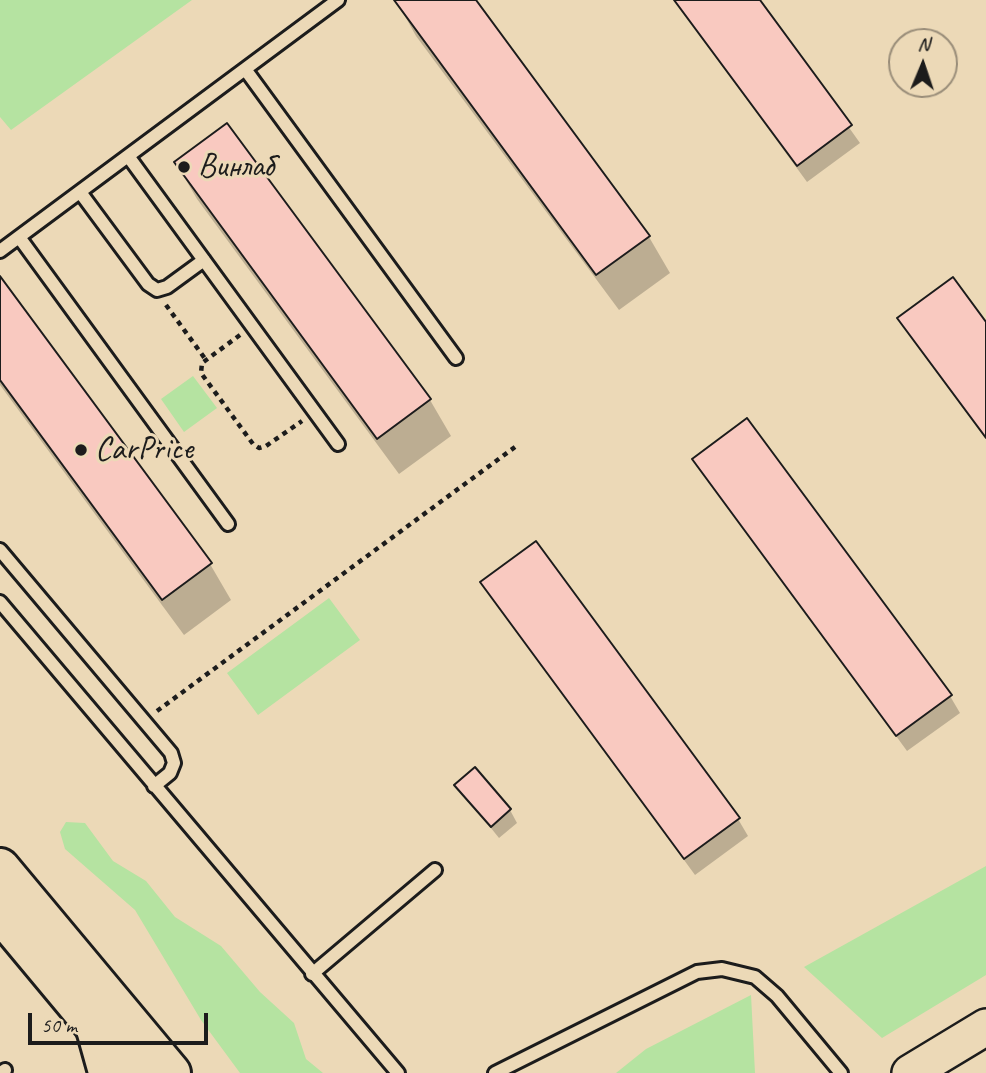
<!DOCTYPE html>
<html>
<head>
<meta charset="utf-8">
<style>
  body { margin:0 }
  #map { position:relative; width:986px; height:1073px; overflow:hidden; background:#ecd9b7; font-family:Caveat,sans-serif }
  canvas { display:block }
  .north { position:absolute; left:888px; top:28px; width:70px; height:70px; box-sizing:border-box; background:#ecd9b7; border:2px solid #998d79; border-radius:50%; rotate:2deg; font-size:19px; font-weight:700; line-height:28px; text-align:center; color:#1c1c1c }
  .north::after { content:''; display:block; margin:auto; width:24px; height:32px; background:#1c1c1c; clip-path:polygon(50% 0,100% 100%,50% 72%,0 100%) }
  .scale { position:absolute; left:28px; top:1013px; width:180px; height:32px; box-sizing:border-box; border:4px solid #1c1c1c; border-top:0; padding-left:9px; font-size:21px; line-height:24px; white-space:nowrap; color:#1c1c1c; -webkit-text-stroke:5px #ecd9b7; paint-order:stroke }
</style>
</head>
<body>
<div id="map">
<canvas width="986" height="1073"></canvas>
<div class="north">N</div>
<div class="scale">50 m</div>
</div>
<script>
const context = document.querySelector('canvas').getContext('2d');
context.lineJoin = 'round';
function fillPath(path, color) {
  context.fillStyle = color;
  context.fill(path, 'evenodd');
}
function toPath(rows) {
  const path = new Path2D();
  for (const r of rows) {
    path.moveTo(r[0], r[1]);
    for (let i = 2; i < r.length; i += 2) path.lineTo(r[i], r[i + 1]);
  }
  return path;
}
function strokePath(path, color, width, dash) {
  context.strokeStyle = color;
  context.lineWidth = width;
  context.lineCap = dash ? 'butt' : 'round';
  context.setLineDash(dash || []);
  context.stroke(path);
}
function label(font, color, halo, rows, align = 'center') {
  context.font = font + ' Caveat,sans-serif';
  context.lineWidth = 6;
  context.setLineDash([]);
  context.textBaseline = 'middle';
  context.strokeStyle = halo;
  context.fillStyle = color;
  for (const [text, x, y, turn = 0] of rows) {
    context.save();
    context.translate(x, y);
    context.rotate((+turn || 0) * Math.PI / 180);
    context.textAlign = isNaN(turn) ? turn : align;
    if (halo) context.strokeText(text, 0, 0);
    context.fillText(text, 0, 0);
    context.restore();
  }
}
const green = toPath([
  [0,0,192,0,11,130,0,117],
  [193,376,217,408,184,432,161,399],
  [329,598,360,640,258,715,227,673],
  [66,822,85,823,113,861,146,881,175,917,221,946,260,992,294,1023,306,1059,323,1073,240,1073,201,1020,135,910,65,849,60,832],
  [986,866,986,975,882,1038,804,967],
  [751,995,755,1073,616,1073,646,1049]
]);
const shadow = toPath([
  [396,0,474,0,649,237,670,273,619,310,416,36],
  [674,0,758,0,860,143,807,182],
  [227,125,430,400,451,436,399,474,197,199,176,163],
  [0,295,210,564,231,600,184,635,0,385],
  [900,318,986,324,986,439,909,335],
  [694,459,950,696,960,713,907,751],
  [482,583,738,819,748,836,695,875],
  [457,786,510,810,517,823,499,838]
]);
const building = toPath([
  [394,0,476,0,650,236,596,275,394,0],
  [674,0,760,0,852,125,797,166,674,0],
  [227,123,431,399,377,439,174,162,227,123],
  [0,276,212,563,162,600,0,380,0,276],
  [953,277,986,322,986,438,897,318,953,277],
  [747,418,952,695,896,736,692,459,747,418],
  [536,541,740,818,684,859,480,582,536,541],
  [475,767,511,809,491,827,454,785,475,767]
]);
const path = toPath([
  [166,305,206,360],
  [240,335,202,363,201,373,253,444,259,448,266,446,302,421],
  [157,711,515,447]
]);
const lane = toPath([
  [245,69,456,358],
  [128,156,338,444],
  [80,192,148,284,157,290,167,287,204,260],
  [19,237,228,524],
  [0,251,338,0],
  [0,550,171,753,174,763,170,773,154,786],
  [0,602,398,1073],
  [312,974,435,870],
  [1,1073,5,1070],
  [495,1073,697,972,722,969,755,977,777,996,841,1073]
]);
const street = toPath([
  [89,1030,101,1073]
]);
const secondary = toPath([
  [910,1073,986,1027]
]);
const highway = toPath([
  [0,868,171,1073],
  [0,912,134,1073]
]);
const markers = [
  [184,167,7,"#1c1c1c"],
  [81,450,7,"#1c1c1c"]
];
const poiNames = [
  ["Винлаб",198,167],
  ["CarPrice",95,450]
];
fillPath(green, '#b5e3a1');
fillPath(shadow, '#0003');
fillPath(building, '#f9c9c0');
strokePath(building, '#1c1c1c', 2);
strokePath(lane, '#1c1c1c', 18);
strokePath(street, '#1c1c1c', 30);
strokePath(secondary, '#1c1c1c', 40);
strokePath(highway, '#1c1c1c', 44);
strokePath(path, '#1c1c1c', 4.5, [5, 5]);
strokePath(lane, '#ecd9b7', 12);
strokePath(street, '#ecd9b7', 24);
strokePath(secondary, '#ecd9b7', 35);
strokePath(highway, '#ecd9b7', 38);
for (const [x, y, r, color] of markers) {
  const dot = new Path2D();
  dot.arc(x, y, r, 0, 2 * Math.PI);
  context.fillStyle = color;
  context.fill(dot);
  strokePath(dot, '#ecd9b7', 2.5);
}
label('33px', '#1c1c1c', '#ecd9b7', poiNames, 'left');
</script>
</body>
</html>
